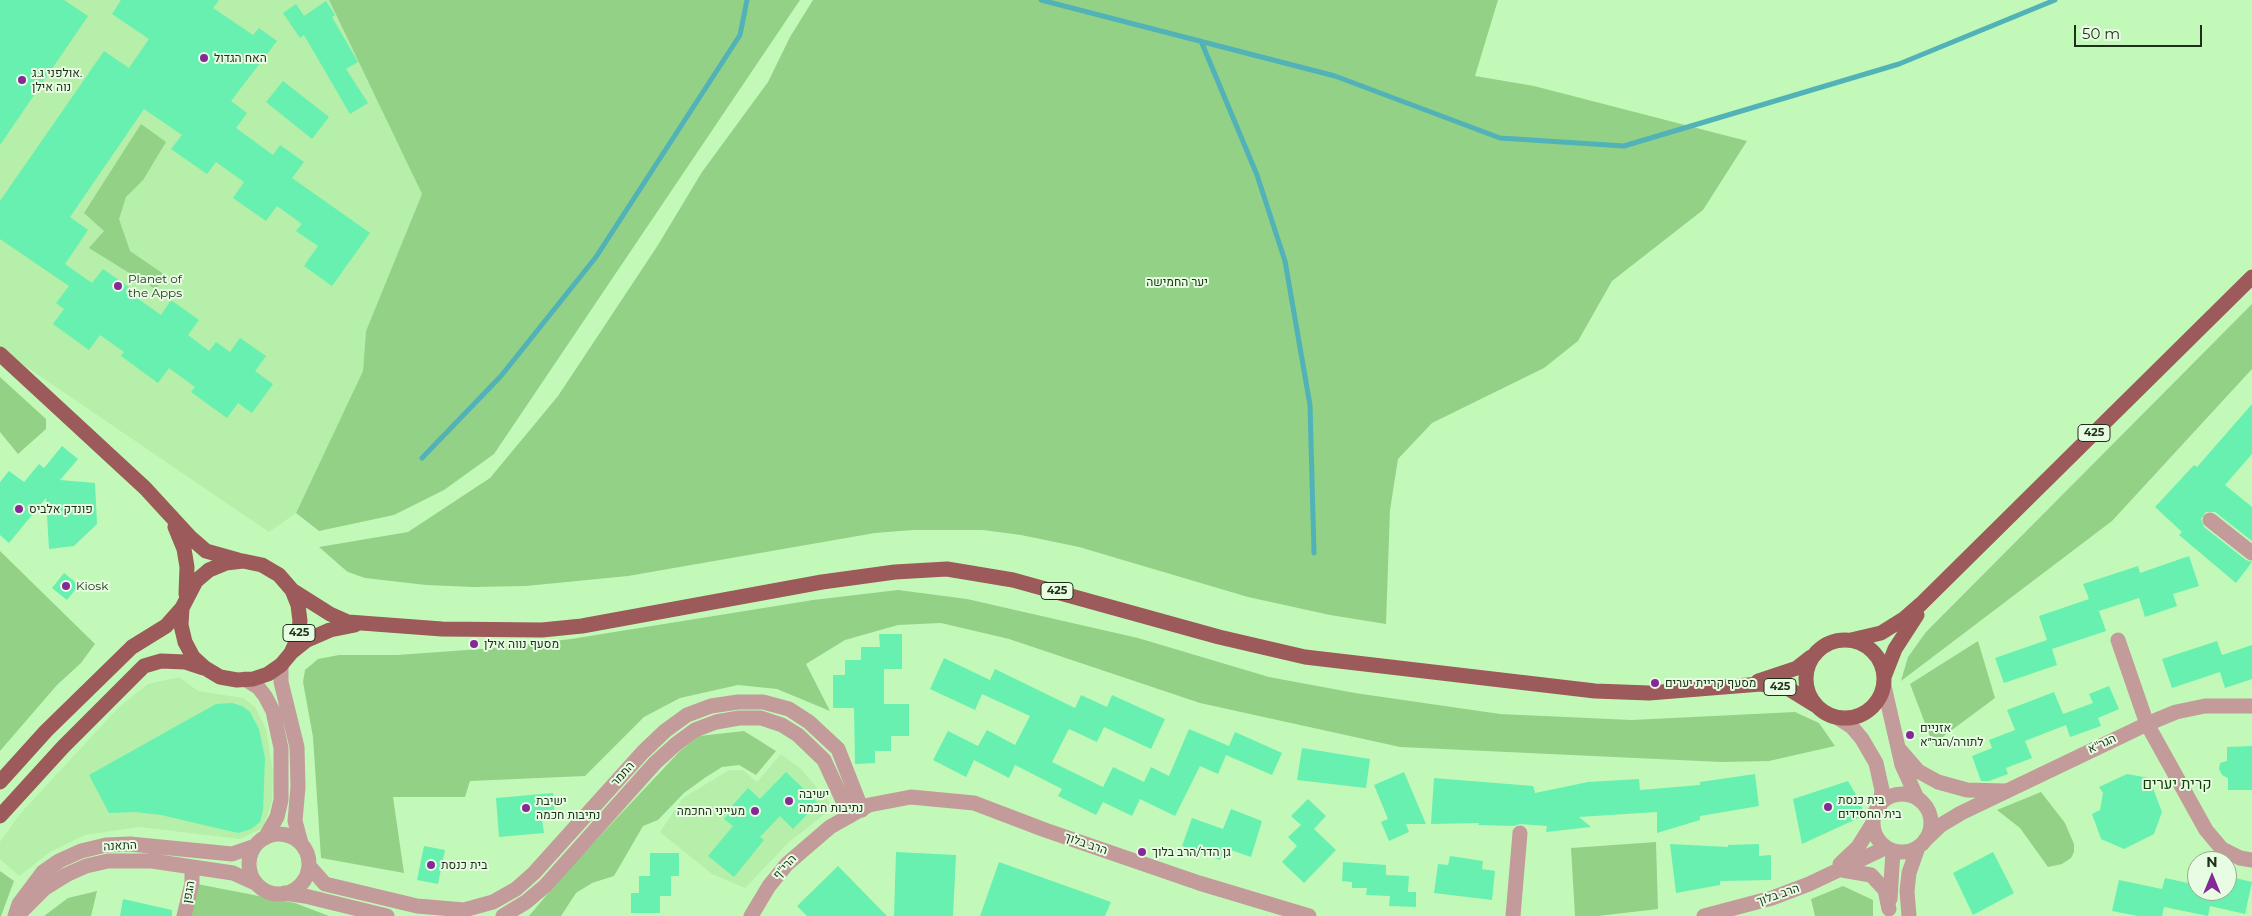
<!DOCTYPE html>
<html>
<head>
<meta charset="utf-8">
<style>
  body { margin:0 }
  #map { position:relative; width:2252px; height:916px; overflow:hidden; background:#c3f9b8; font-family:Montserrat,sans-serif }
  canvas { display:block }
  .north { position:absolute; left:2187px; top:851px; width:50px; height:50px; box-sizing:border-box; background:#e7fce2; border:1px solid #96ab91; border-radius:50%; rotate:0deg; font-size:14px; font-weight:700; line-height:20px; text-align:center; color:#1c3118 }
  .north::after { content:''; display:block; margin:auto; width:18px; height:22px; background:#842996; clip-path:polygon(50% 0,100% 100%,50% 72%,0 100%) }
  .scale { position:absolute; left:2074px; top:25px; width:128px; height:22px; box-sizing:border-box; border:2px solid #1c3118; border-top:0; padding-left:6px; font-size:15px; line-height:18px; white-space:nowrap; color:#1c3118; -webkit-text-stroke:4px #e7fce2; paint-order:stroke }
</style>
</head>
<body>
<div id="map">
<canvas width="2252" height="916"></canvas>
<div class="north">N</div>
<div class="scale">50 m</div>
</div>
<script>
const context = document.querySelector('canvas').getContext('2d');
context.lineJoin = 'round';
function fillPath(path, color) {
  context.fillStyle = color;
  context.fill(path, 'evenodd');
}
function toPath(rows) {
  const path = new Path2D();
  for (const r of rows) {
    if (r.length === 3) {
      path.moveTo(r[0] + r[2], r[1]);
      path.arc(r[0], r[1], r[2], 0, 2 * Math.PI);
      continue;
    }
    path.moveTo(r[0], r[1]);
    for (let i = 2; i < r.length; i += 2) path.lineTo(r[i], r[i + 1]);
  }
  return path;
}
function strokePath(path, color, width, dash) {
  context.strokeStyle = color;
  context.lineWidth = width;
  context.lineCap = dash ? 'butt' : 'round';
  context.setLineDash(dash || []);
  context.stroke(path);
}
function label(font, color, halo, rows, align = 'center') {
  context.font = font + ' Montserrat,Heebo,sans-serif';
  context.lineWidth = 4;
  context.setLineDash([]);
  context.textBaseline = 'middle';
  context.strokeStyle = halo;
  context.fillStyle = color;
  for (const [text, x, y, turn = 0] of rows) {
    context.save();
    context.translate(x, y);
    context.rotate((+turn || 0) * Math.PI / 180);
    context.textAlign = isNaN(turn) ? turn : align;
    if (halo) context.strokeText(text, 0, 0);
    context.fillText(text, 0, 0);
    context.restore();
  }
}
const built = toPath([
  [0,0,329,0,422,194,366,331,363,371,296,513,269,532,0,349],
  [179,677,198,691,243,698,255,707,266,729,273,772,272,801,263,828,240,839,139,827,85,835,50,852,19,876,0,859,0,842,19,815,119,707,148,684],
  [781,754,801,769,829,802,829,811,789,842,745,888,712,874,660,832,683,798,729,770,743,770,757,782]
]);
const green = toPath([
  [329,0,800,0,494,454,444,490,394,515,319,531,296,513,363,371,366,331,422,194],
  [813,0,1498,0,1475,76,1534,86,1747,141,1703,210,1612,281,1578,341,1544,368,1432,423,1398,459,1390,510,1386,624,1330,615,1248,597,1079,547,1021,535,983,530,913,530,875,533,628,576,526,586,473,587,426,585,365,578,348,572,343,568,319,547,408,532,490,478,558,396,658,245,702,172,768,82,790,37],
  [141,124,166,142,143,180,126,197,119,219,130,251,168,277,155,289,89,248,104,231,84,213],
  [2252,304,2252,369,2112,521,1901,681,1908,657,1926,632],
  [0,377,46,419,46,429,18,454,0,432],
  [0,551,95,644,81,663,57,685,0,751],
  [898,590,967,599,1138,638,1269,677,1355,693,1500,714,1632,720,1795,712,1819,723,1835,746,1769,761,1721,762,1400,747,1200,703,1009,639,941,623,898,625,845,640,806,664,830,711,777,689,738,685,680,698,644,717,585,776,470,781,465,797,393,797,404,873,321,858,313,737,303,682,305,670,318,659,339,655,397,655,495,648,571,639,813,600],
  [1978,641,1995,698,1933,744,1910,684],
  [744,731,776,751,756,775,739,765,722,767,706,777,684,793,658,820,643,826,614,876,592,883,576,893,561,916,529,916,566,872,680,751,699,736],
  [2041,792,2065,823,2074,844,2074,852,2071,858,2062,864,2048,867,2020,828,1997,810],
  [1656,842,1658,909,1598,916,1575,916,1571,848],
  [0,871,14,881,1,916,0,916],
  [192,883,295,903,329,916,184,916],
  [1843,886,1873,900,1873,916,1815,916,1811,899],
  [97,891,91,916,44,916,68,898]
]);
const stream = toPath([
  [1041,0,1335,76,1500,138,1624,146,1899,64,2055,0],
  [1201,41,1257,175,1285,261,1310,405,1314,553],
  [422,458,501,376,596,257,740,35,747,0]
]);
const building = toPath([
  [0,0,64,0,88,16,0,145],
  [121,0,219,0,213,8,253,35,259,28,277,41,231,101,247,113,236,128,273,155,280,145,304,162,292,178,370,233,332,286,304,266,318,246,296,231,302,224,277,206,266,221,233,198,244,182,216,162,207,174,171,149,182,135,144,109,70,217,88,230,65,264,92,283,103,269,130,288,127,291,161,315,171,300,199,320,188,335,209,351,216,342,230,352,240,338,266,356,255,371,273,384,252,413,238,403,227,418,191,392,195,387,169,368,158,383,121,356,124,352,100,335,89,350,53,324,64,309,56,303,69,286,0,239,0,201,104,51,129,68,149,39,112,14],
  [326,1,335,15,332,17,358,62,346,69,368,103,350,114,304,35,300,38,283,13,296,4,304,16],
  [283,81,329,117,312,139,266,102],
  [2252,404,2252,454,2225,485,2252,507,2252,541,2215,512,2206,512,2201,519,2204,527,2246,560,2252,562,2236,583,2179,535,2182,532,2155,507,2194,465,2197,467],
  [62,446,78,459,60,480,95,483,97,524,74,546,49,549,46,498,9,543,0,535,0,482,9,471,24,482,39,464,44,468],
  [2189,556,2199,586,2173,594,2177,606,2145,617,2139,598,2099,611,2106,631,2052,649,2057,665,2004,683,1995,658,2047,640,2039,616,2089,599,2083,584,2138,566,2140,573],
  [64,573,79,585,67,600,52,588],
  [879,634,902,634,902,669,884,669,884,704,909,704,909,736,891,736,891,751,875,751,875,763,855,764,854,708,833,708,833,675,845,675,845,660,861,660,861,647,880,647],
  [2217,641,2222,655,2252,645,2252,679,2225,688,2220,672,2172,688,2162,659],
  [944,658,990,680,995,669,1075,708,1081,695,1107,707,1112,695,1165,719,1151,749,1104,727,1097,742,1069,729,1052,762,1103,787,1113,767,1144,782,1151,767,1169,776,1189,729,1229,746,1235,732,1282,753,1272,775,1226,755,1218,774,1200,766,1175,816,1140,799,1132,816,1103,802,1096,815,1058,796,1062,789,1015,765,1009,778,974,760,966,777,933,760,948,731,978,746,987,730,1015,745,1030,716,982,694,975,710,930,689],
  [2109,686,2119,709,2098,718,2101,726,2070,737,2066,725,2025,741,2032,758,2006,768,2008,774,1989,781,1981,781,1972,756,1992,748,1989,740,2015,730,2007,710,2054,692,2063,714,2093,703,2089,694],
  [232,703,242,706,250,712,259,729,265,758,263,810,260,822,251,829,238,833,161,815,135,812,109,813,89,775,216,704],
  [2252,746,2252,790,2228,790,2228,778,2222,775,2219,769,2220,763,2227,761,2227,747],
  [1302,748,1370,759,1366,788,1297,780],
  [786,772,818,803,793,829,780,816,760,837,764,840,734,877,708,856,733,826,724,819,734,807,732,806,748,788,760,799],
  [1404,772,1426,824,1406,824,1409,832,1389,841,1381,822,1388,819,1374,785],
  [1755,774,1759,806,1700,816,1700,820,1657,833,1657,812,1579,817,1591,827,1546,832,1547,826,1520,824,1514,826,1478,825,1479,823,1431,824,1434,778,1533,786,1535,793,1588,782,1639,779,1640,790,1700,785,1700,782],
  [2127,774,2149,778,2162,812,2154,834,2124,849,2101,839,2092,814,2100,810,2103,793,2099,787],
  [1848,781,1858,798,1865,815,1802,844,1793,799],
  [553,793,555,818,542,820,544,833,499,837,496,798],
  [1308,799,1326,816,1314,829,1336,850,1304,883,1282,862,1297,846,1288,837,1301,825,1291,816],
  [1231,809,1262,821,1251,857,1225,848,1220,860,1182,846,1192,818,1223,829],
  [1670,844,1728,847,1728,845,1759,844,1759,856,1771,855,1771,880,1720,881,1720,885,1676,893],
  [424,846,445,850,438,884,417,880],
  [896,852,956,855,953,916,894,916],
  [1993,852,2014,893,1973,915,1953,873],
  [650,853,679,853,679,876,671,876,671,896,660,896,660,913,631,913,631,893,639,893,639,876,650,876],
  [1450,856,1483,861,1482,869,1495,871,1492,900,1434,893,1438,864,1448,865],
  [999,862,1111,902,1105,916,980,916],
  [1343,862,1386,865,1386,875,1409,876,1408,892,1416,892,1416,907,1389,906,1390,896,1366,895,1367,888,1352,888,1352,882,1342,881],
  [838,866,887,916,807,916,797,906],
  [2227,876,2252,882,2245,914,2210,906,2208,916,2164,907,2162,916,2138,916,2112,911,2119,880,2162,889,2165,878,2197,885,2197,891,2227,891],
  [123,899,172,910,172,916,120,916]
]);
const minor = toPath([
  [2210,520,2252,553],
  [2118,640,2147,724,2206,830,2222,849,2240,858,2252,860],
  [281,665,281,682,297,747,298,787,295,821,301,843],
  [245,679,258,687,265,696,273,711,281,748,281,800,277,817,265,838],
  [1884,686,1902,765,1917,798],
  [1838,718,1852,727,1862,739,1876,763,1882,790,1880,805],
  [1899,749,1918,771,1938,782,1967,790,2005,791],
  [1902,823,29],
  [279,864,30],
  [1925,840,1941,825,1961,813,2147,724,2176,712,2205,706,2252,706],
  [1840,864,1858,847,1873,823],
  [309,866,325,884,417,906,464,910,493,902,516,889,534,873,643,752,665,731,687,715,711,706,738,702,763,702,789,709,809,722,838,749,862,810],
  [1842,870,1871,875,1885,890,1889,909],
  [284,893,305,896,387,916],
  [1890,899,1893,851],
  [22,911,45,888,66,875,86,866,108,861,152,861,233,873,255,883],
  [15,916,19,904,43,872,59,861,81,851,106,845,130,844,232,854,255,846],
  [184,916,192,883,192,867],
  [503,916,526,902,545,886,655,763,676,744,695,730,716,722,739,718,761,718,782,725,798,735,824,760,850,816],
  [751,916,769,886,787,864,830,827,869,805,911,797,974,803,1045,830,1199,883,1309,916],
  [1513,916,1520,833],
  [1704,916,1772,898,1809,884,1885,848],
  [1909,916,1907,891,1909,873,1918,847]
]);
const major = toPath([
  [0,354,145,488,191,538,206,551,238,560],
  [175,527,184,549,187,567,186,594],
  [292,590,330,614,348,622,442,629,542,630,582,626,822,582,895,572,947,569,1013,580,1219,637,1305,657,1595,691,1649,693,1761,684,1789,689,1815,705],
  [1845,679,39],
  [1851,640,1881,633,1905,618,1921,604,2252,277],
  [292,652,307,640,330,630,355,625],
  [1884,677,1895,649,1917,615],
  [1758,681,1797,668,1811,657],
  [0,782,46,731,132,647,166,626,182,608,196,581,209,570,226,563,243,561,262,565,279,575,292,590,298,605,300,621,298,638,291,653,281,665,268,674,253,679,237,680,220,677,205,668,193,657,185,642,181,625,182,608],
  [0,816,63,747,144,666,161,661,185,662,203,668]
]);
const markers = [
  [204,58,5,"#842996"],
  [22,80,5,"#842996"],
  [118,286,5,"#842996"],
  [19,509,5,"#842996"],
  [66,586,5,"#842996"],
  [474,644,5,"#842996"],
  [1655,683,5,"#842996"],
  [1910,735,5,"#842996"],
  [789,801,5,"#842996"],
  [1828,807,5,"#842996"],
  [526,808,5,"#842996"],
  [755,811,5,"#842996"],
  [1142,852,5,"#842996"],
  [431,865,5,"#842996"]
];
const shields = [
  [2094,433,32],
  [1057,591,32],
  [299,633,32],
  [1780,687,32]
];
const shieldNames = [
  ["425",2094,433],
  ["425",1057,591],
  ["425",299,633],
  ["425",1780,687]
];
const poiNames = [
  ["האח הגדול",214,58],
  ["אולפני ג.ג.",32,73],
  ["נוה אילן",32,87],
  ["Planet of",128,279],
  ["the Apps",128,293],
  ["פונדק אלביס",29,509],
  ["Kiosk",76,586],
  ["מסעף נווה אילן",484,644],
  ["מסעף קריית יערים",1665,683],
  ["אזניים",1920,728],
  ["לתורה/הגר״א",1920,742],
  ["ישיבה",799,794],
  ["נתיבות חכמה",799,808],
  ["בית כנסת",1838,800],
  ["בית החסידים",1838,814],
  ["ישיבת",536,801],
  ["נתיבות חכמה",536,815],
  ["מעייני החכמה",745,811,"right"],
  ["גן הדר/הרב בלוך",1152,852],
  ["בית כנסת",441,865]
];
const parkNames = [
  ["יער החמישה",1177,282]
];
const streetNames = [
  ["הגר\"א",2102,744,-25],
  ["התמר",623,774,-48],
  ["הרב בלוך",1086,844,19],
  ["התאנה",120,846,-3],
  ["הרי\"ף",785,867,-47],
  ["הגפן",189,892,-80],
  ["הרב בלוך",1778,895,-19]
];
const quarterNames = [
  ["קרית יערים",2177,785]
];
fillPath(built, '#b5efa9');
fillPath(green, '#93d187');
strokePath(stream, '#51b2b7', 5);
fillPath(building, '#67f0b0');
strokePath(minor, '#c29b9a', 15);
strokePath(major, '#9c5a5a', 15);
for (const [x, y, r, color] of markers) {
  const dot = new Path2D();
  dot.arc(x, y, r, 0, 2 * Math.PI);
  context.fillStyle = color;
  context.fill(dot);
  strokePath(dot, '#e7fce2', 2);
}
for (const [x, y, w] of shields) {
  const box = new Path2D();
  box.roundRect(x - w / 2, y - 8.5, w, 17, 4);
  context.fillStyle = '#e7fce2';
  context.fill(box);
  strokePath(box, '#1c3118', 1);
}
label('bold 11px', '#1c3118', null, shieldNames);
label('12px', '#1c3118', '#e7fce2', poiNames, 'left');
label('12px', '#15340e', '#e7fce2', parkNames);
label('12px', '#1c3118', '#e7fce2', streetNames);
label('15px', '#104104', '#e7fce2', quarterNames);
</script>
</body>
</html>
